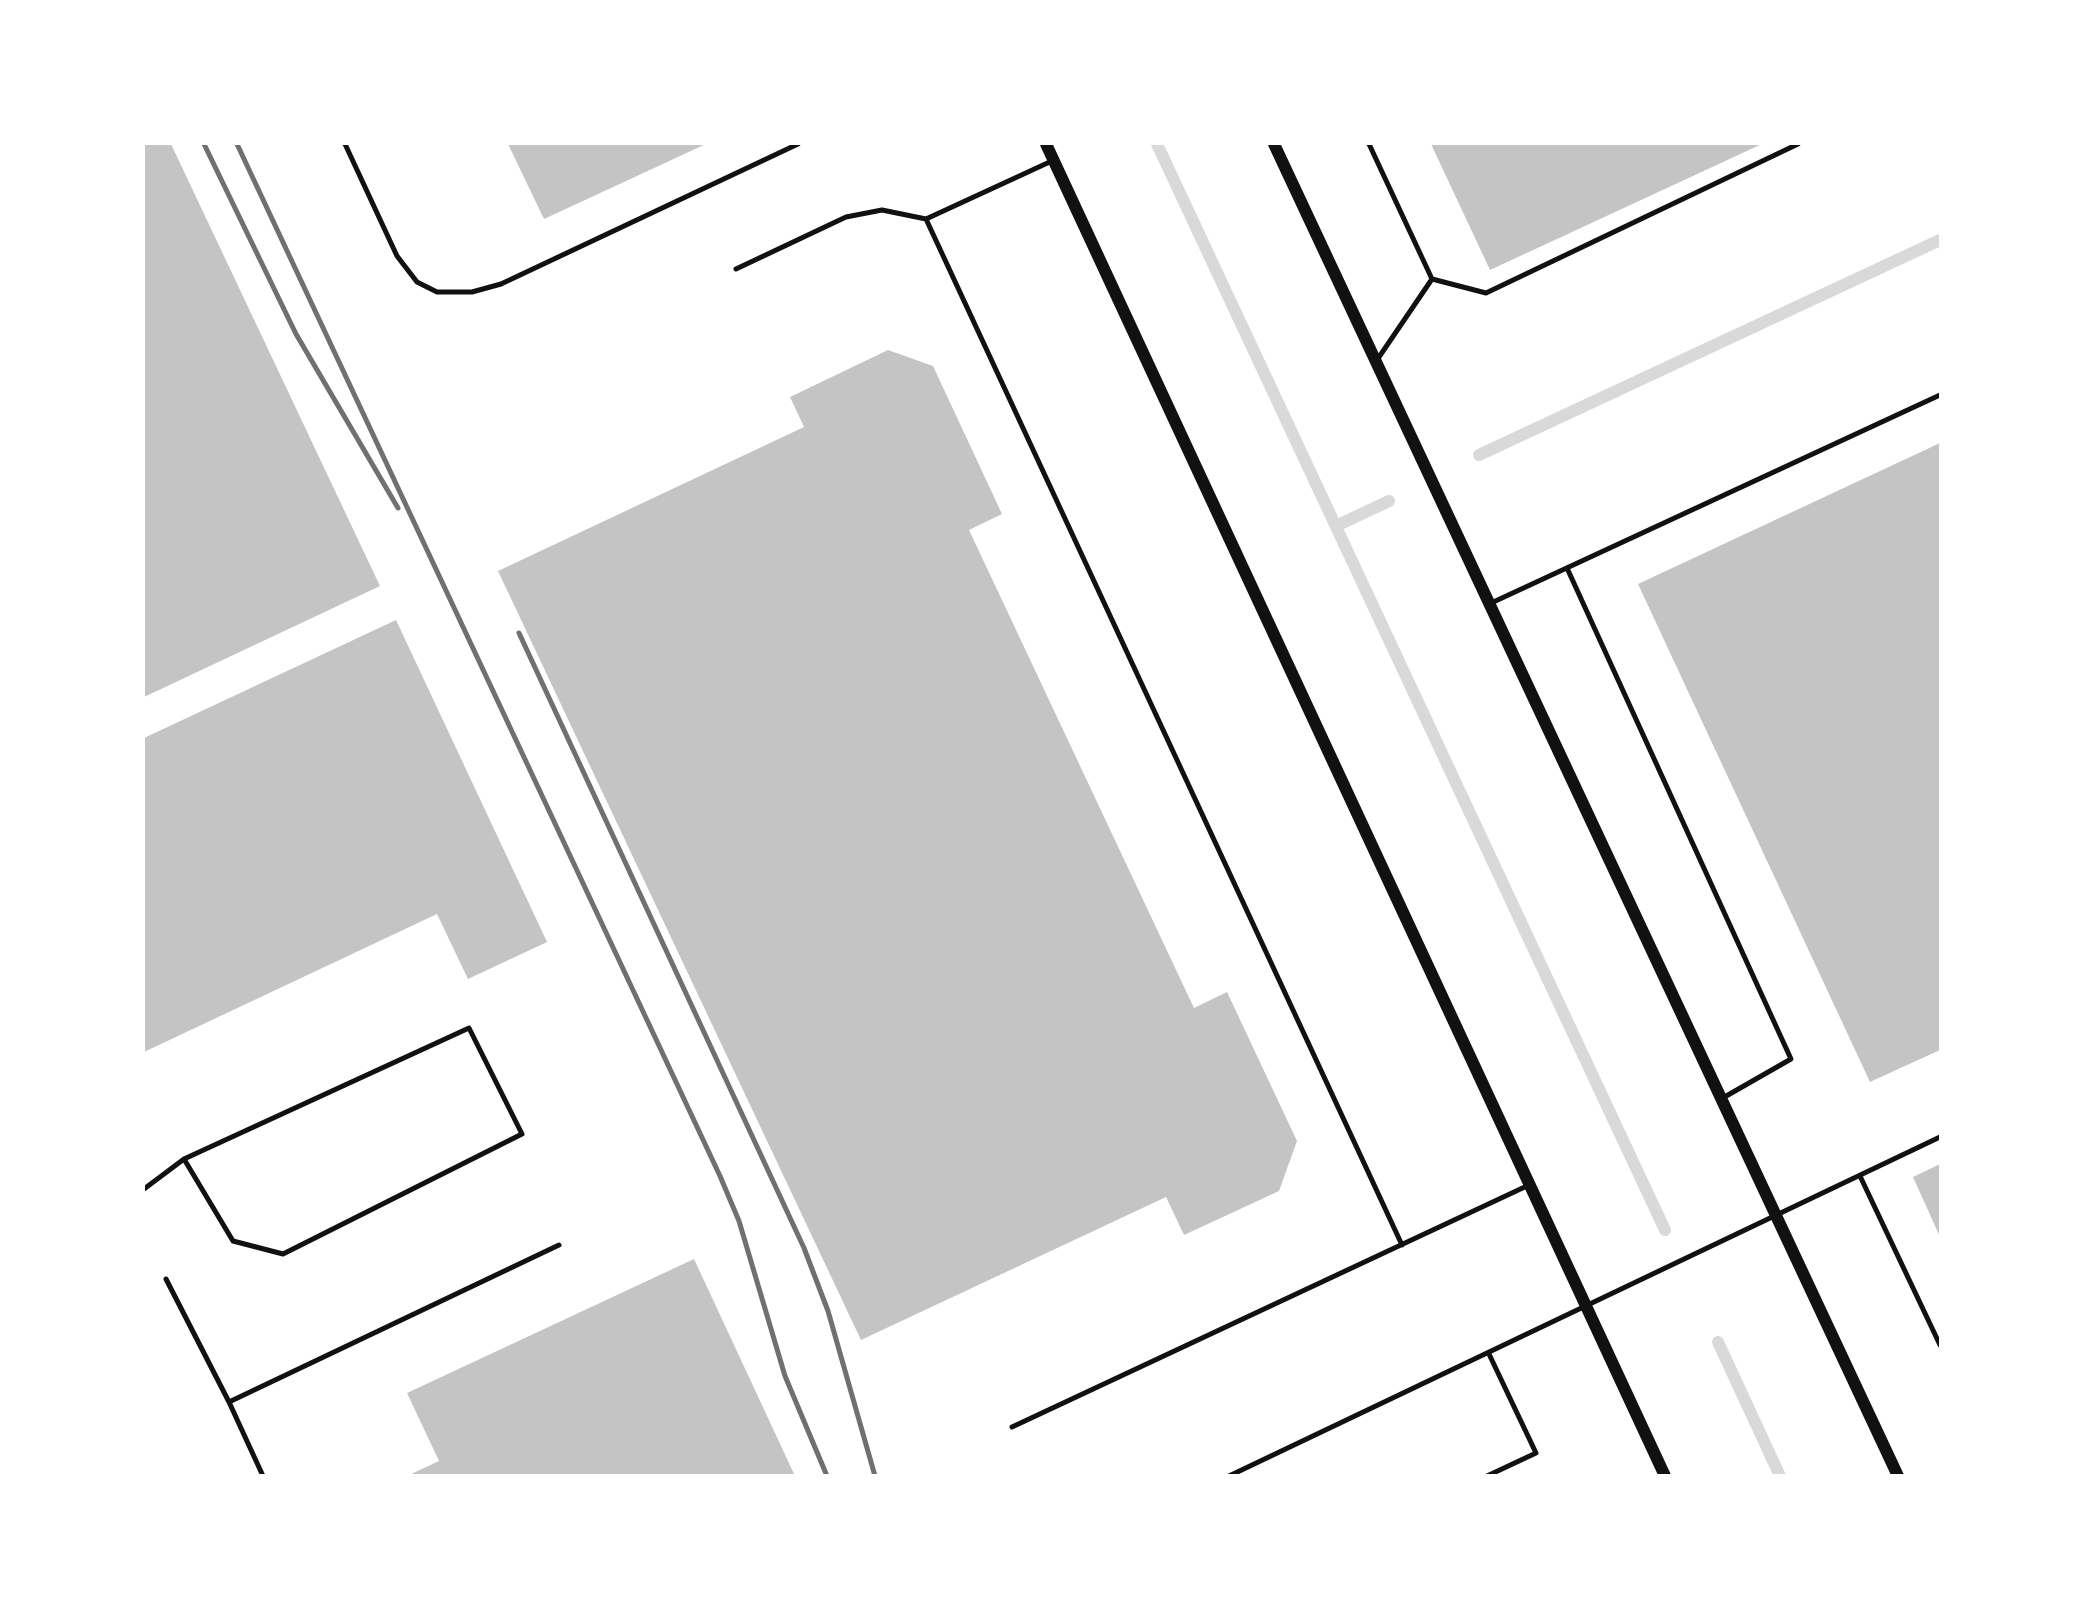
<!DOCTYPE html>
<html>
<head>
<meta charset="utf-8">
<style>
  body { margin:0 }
  #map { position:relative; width:2084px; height:1619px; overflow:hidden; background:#fff; font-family:Karla,sans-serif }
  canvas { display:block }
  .frame { position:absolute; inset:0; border:145px solid #fff; pointer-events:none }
</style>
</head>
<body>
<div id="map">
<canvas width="2084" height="1619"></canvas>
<div class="frame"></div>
</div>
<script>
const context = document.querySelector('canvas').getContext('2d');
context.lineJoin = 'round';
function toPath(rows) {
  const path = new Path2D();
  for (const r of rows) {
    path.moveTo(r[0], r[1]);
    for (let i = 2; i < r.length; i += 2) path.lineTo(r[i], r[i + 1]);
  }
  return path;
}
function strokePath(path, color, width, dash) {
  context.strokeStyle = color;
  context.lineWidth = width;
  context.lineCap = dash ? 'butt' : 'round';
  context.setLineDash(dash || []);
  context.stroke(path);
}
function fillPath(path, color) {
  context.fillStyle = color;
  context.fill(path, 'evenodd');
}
const stream = toPath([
  [1157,144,1665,1230],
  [1479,455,1940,240],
  [1336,526,1389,501],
  [1718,1342,1780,1476]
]);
const building = toPath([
  [144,144,171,144,380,586,144,697],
  [508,144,706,144,544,219],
  [1431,144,1762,144,1490,270],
  [888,350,933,366,1002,514,969,530,1194,1008,1227,992,1297,1141,1279,1191,1184,1235,1166,1197,861,1340,498,571,804,427,790,397],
  [1940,443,1940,1050,1870,1082,1638,584],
  [396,620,547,942,468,979,437,914,144,1052,144,738],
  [1940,1164,1940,1237,1913,1177],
  [694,1259,795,1476,407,1476,439,1461,407,1393]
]);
const service = toPath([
  [345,144,397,256,417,282,437,292,472,292,501,284,798,144],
  [1369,144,1432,279,1486,293,1798,144],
  [1054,160,926,219,1402,1245],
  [736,269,846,217,882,210,926,219],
  [1377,360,1432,279],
  [1567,568,1791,1059,1721,1099],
  [1489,604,1940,395],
  [1860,1176,1940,1345],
  [144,1189,184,1159,469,1028,522,1134,283,1254,233,1241,184,1159],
  [166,1279,229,1402],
  [1012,1427,1529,1185],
  [263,1476,229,1402,559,1245],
  [1229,1476,1940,1137],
  [1487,1476,1536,1453,1489,1354]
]);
const tertiary = toPath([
  [1046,144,1665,1476],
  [1274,144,1898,1476]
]);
const rail = toPath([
  [204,144,296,334,398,508],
  [237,144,720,1176,739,1221,785,1376,827,1476],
  [519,633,804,1248,828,1311,875,1476]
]);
strokePath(stream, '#d9d9d9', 12);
fillPath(building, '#c4c4c4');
strokePath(service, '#111', 5);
strokePath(tertiary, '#111', 12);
strokePath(rail, '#707070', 5);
</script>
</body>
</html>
